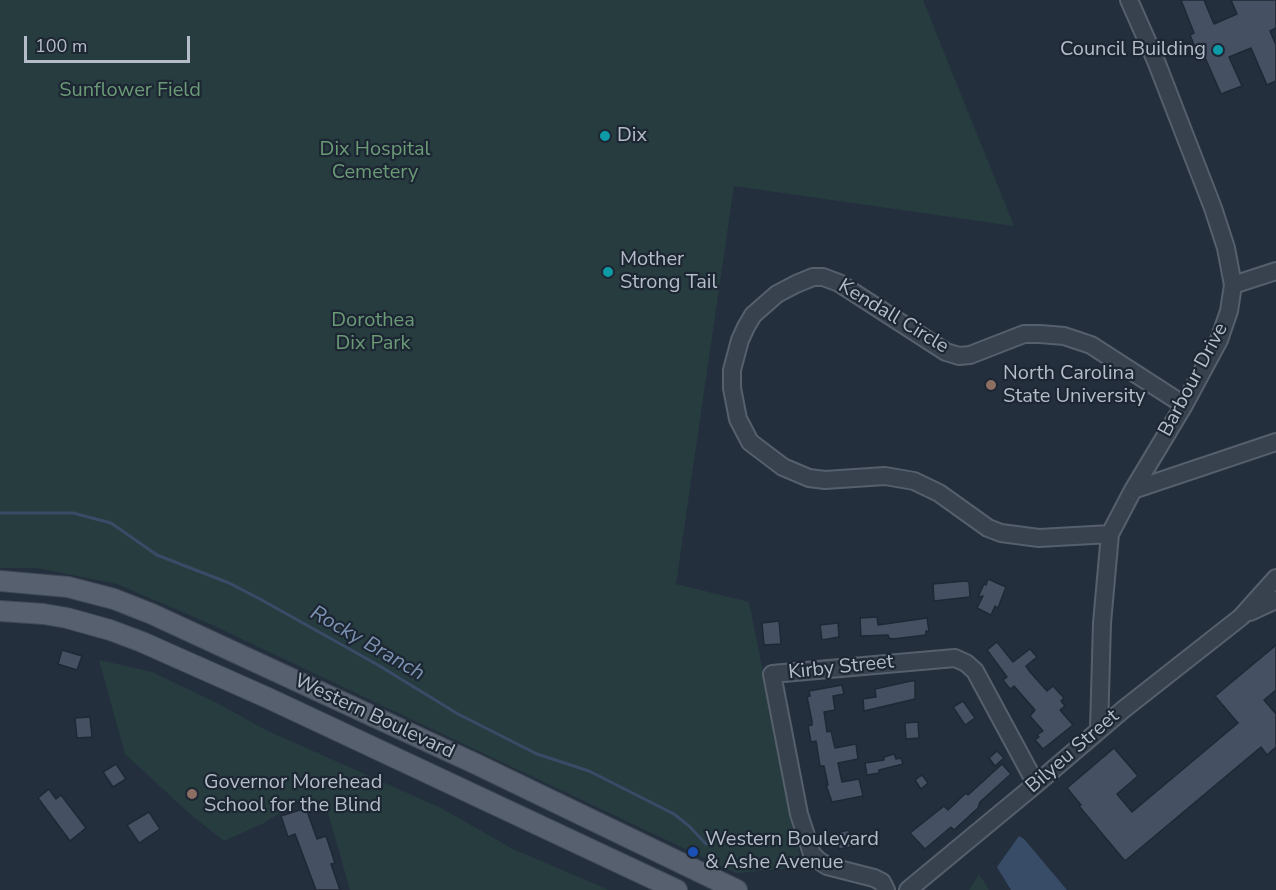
<!DOCTYPE html>
<html>
<head>
<meta charset="utf-8">
<style>
  body { margin:0 }
  #map { position:relative; width:1276px; height:890px; overflow:hidden; background:#242f3e; font-family:"Nunito Sans",sans-serif }
  canvas { display:block }
  .scale { position:absolute; left:24px; top:36px; width:166px; height:27px; box-sizing:border-box; border:3px solid #b4bcc9; border-top:0; padding-left:8px; font-size:18px; line-height:21px; white-space:nowrap; color:#b4bcc9; -webkit-text-stroke:4px #1d2633; paint-order:stroke }
</style>
</head>
<body>
<div id="map">
<canvas width="1276" height="890"></canvas>
<div class="scale">100 m</div>
</div>
<script>
const context = document.querySelector('canvas').getContext('2d');
context.lineJoin = 'round';
function fillPath(path, color) {
  context.fillStyle = color;
  context.fill(path, 'evenodd');
}
function toPath(rows) {
  const path = new Path2D();
  for (const r of rows) {
    path.moveTo(r[0], r[1]);
    for (let i = 2; i < r.length; i += 2) path.lineTo(r[i], r[i + 1]);
  }
  return path;
}
function strokePath(path, color, width, dash) {
  context.strokeStyle = color;
  context.lineWidth = width;
  context.lineCap = dash ? 'butt' : 'round';
  context.setLineDash(dash || []);
  context.stroke(path);
}
function label(font, color, halo, rows, align = 'center') {
  context.font = font + ' "Nunito Sans",sans-serif';
  context.lineWidth = 4.5;
  context.setLineDash([]);
  context.textBaseline = 'middle';
  context.strokeStyle = halo;
  context.fillStyle = color;
  for (const [text, x, y, turn = 0] of rows) {
    context.save();
    context.translate(x, y);
    context.rotate((+turn || 0) * Math.PI / 180);
    context.textAlign = isNaN(turn) ? turn : align;
    if (halo) context.strokeText(text, 0, 0);
    context.fillText(text, 0, 0);
    context.restore();
  }
}
const green = toPath([
  [0,0,923,0,1014,226,734,186,676,584,749,602,802,867,736,873,208,623,117,584,37,568,0,568],
  [99,660,152,672,217,703,268,731,441,808,513,849,609,890,350,890,327,809,305,797,264,823,224,841,191,815,125,754],
  [979,874,989,890,969,890]
]);
const water = toPath([
  [1019,836,1024,839,1067,890,1011,890,997,867]
]);
const stream = toPath([
  [0,513,73,513,111,523,157,555,229,583,260,599,378,665,458,714,537,754,589,771,674,814,689,826,706,844]
]);
const building = toPath([
  [1181,0,1204,0,1214,24,1237,14,1231,0,1276,0,1276,28,1270,31,1276,45,1276,81,1267,85,1251,48,1229,57,1242,86,1221,94,1203,53,1198,55,1195,47,1190,35,1194,33,1181,0],
  [988,579,1006,587,998,608,995,606,991,615,977,608,983,596,978,597,984,584,986,585,988,579],
  [965,581,969,582,970,597,934,601,933,584,965,581],
  [877,617,878,625,927,618,929,631,926,631,926,635,893,639,889,638,888,635,861,636,860,618,877,617],
  [779,621,781,644,764,645,762,623,779,621],
  [838,623,839,637,822,640,820,625,838,623],
  [997,642,1013,662,1030,649,1037,657,1026,666,1030,672,1047,691,1053,686,1064,698,1061,701,1065,706,1060,710,1073,725,1043,749,1035,740,1039,737,1037,735,1043,731,1030,716,1035,710,1014,686,1010,689,1003,680,1007,677,987,650,997,642],
  [1276,645,1276,690,1264,700,1276,714,1276,747,1267,755,1261,747,1125,861,1079,806,1081,805,1067,788,1114,748,1138,776,1117,794,1132,812,1238,723,1215,696,1276,645],
  [62,650,82,656,77,670,58,664,62,650],
  [911,681,915,681,915,699,864,711,863,699,876,697,875,689,911,681],
  [842,685,844,694,833,696,835,710,824,712,827,732,831,731,835,748,856,744,858,759,838,763,842,782,859,779,863,796,832,802,826,785,828,785,824,766,820,766,816,741,811,742,808,726,812,725,812,721,807,697,810,696,809,691,842,685],
  [963,701,975,718,965,725,953,707,963,701],
  [90,717,92,737,77,738,75,718,90,717],
  [918,722,919,738,906,739,905,723,918,722],
  [997,751,1004,758,995,766,989,758,997,751],
  [894,754,896,759,901,758,903,764,879,770,879,773,867,775,865,763,884,760,884,757,894,754],
  [116,764,126,779,113,787,103,772,116,764],
  [1002,764,1011,774,980,802,978,808,954,830,951,827,925,849,910,833,944,806,948,810,966,793,968,795,1002,764],
  [922,775,928,783,921,789,915,780,922,775],
  [49,789,56,799,61,795,86,828,70,841,38,798,49,789],
  [306,808,317,839,326,836,335,863,331,864,340,890,316,890,295,834,288,837,281,816,306,808],
  [149,812,160,829,139,843,127,825,149,812],
  [849,830,850,837,856,836,857,846,839,849,836,833,849,830]
]);
const minor = toPath([
  [1233,285,1276,271],
  [1133,490,1276,442],
  [1110,534,1039,538,1001,533,988,528,939,493,914,481,885,476,825,480,809,478,783,467,750,442,738,419,732,388,732,370,740,340,746,327,753,315,777,294,796,284,813,277,823,277,839,283,946,352,959,356,970,355,1024,334,1040,334,1064,336,1091,345,1184,405],
  [1250,612,1276,600],
  [1099,729,1102,623,1110,534,1133,490,1184,405,1219,340,1229,311,1233,285,1226,248,1213,208,1156,61,1129,0],
  [886,890,882,882,874,878,827,866,818,860,812,854,799,814,772,674,955,658,966,663,975,671,1036,784],
  [908,890,1036,784,1124,709,1241,617,1276,578]
]);
const major = toPath([
  [0,581,68,587,114,599,152,614,476,764,737,890],
  [0,611,44,614,67,618,110,630,142,642,268,698,677,890]
]);
const markers = [
  [1218,50,6,"#0f9aa8"],
  [605,136,6,"#0f9aa8"],
  [608,272,6,"#0f9aa8"],
  [991,385,6,"#8d6e63"],
  [192,794,6,"#8d6e63"],
  [693,852,6,"#1a4fb4"]
];
const poiNames = [
  ["Council Building",1206,50,"right"],
  ["Dix",617,136],
  ["Mother",620,260],
  ["Strong Tail",620,283],
  ["North Carolina",1003,374],
  ["State University",1003,397],
  ["Governor Morehead",204,783],
  ["School for the Blind",204,806],
  ["Western Boulevard",705,840],
  ["& Ashe Avenue",705,863]
];
const parkNames = [
  ["Sunflower Field",130,91],
  ["Dix Hospital",375,150],
  ["Cemetery",375,173],
  ["Dorothea",373,321],
  ["Dix Park",373,344]
];
const streetNames = [
  ["Kendall Circle",893,317,31],
  ["Barbour Drive",1194,380,-62],
  ["Kirby Street",841,668,-6],
  ["Western Boulevard",374,717,25],
  ["Bilyeu Street",1073,752,-41]
];
const waterNames = [
  ["Rocky Branch",367,644,30]
];
fillPath(green, '#263c3f');
fillPath(water, '#394c67');
strokePath(stream, '#394c67', 3);
fillPath(building, '#455162');
strokePath(building, '#1f2835', 1.5);
strokePath(minor, '#565f6c', 20);
strokePath(major, '#414a57', 22);
strokePath(minor, '#38414e', 16);
strokePath(major, '#56606e', 20);
for (const [x, y, r, color] of markers) {
  const dot = new Path2D();
  dot.arc(x, y, r, 0, 2 * Math.PI);
  context.fillStyle = color;
  context.fill(dot);
  strokePath(dot, '#1d2633', 2);
}
label('20px', '#b4bcc9', '#1d2633', poiNames, 'left');
label('20px', '#6b9a76', '#1d2633', parkNames);
label('20px', '#b4bcc9', '#1d2633', streetNames);
label('italic 21px', '#7c92b1', '#1d2633', waterNames);
</script>
</body>
</html>
